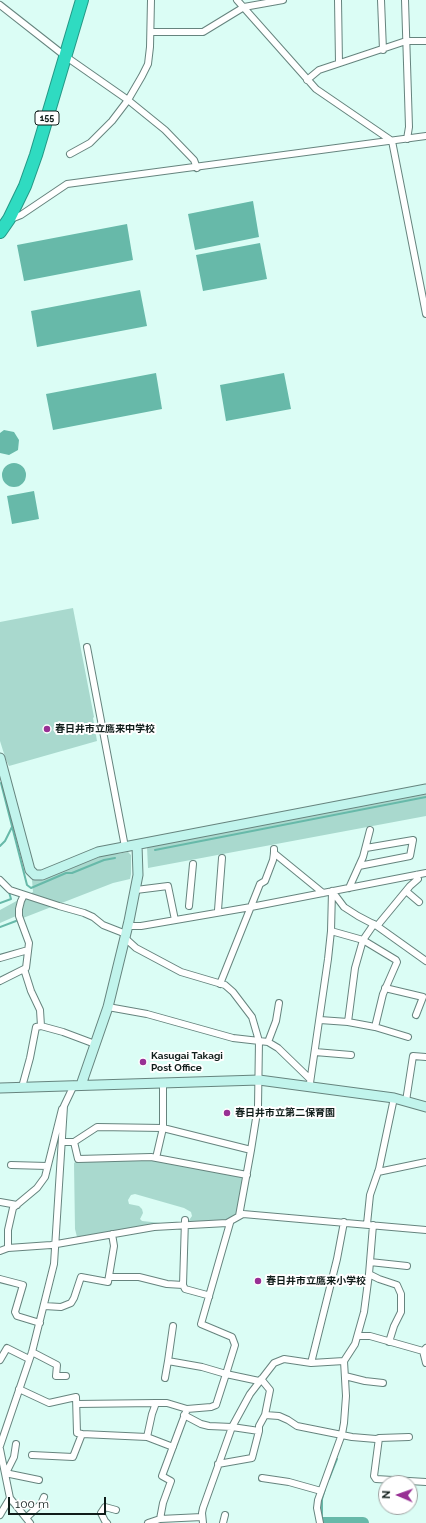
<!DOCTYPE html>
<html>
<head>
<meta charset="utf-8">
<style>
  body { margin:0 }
  #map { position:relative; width:426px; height:1523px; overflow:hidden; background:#dbfdf5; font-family:Raleway,sans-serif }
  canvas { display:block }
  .north { position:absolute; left:378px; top:1475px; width:40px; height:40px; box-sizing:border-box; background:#fff; border:1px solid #9fa4a3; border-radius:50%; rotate:272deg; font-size:11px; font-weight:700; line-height:16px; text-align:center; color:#0f1c19 }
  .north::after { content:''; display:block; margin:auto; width:14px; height:18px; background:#983094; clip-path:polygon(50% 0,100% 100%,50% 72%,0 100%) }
  .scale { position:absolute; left:8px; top:1497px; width:98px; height:18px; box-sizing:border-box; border:2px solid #0f1c19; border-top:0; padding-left:5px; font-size:12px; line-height:14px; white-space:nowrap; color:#0f1c19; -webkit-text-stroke:3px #fff; paint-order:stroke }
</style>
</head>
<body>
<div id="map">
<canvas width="426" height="1523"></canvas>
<div class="north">N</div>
<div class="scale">100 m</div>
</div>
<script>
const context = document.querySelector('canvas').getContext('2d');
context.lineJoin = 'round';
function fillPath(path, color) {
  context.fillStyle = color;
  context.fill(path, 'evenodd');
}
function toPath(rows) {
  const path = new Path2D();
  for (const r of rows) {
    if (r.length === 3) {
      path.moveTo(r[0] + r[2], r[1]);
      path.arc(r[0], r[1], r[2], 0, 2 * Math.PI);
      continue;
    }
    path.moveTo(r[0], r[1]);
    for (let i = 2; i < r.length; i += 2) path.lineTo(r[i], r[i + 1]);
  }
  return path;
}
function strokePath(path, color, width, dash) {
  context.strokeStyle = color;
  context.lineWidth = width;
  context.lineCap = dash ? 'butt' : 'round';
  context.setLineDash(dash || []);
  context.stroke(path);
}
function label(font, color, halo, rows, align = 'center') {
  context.font = font + ' Raleway,"Noto Sans JP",sans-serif';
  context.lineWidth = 4;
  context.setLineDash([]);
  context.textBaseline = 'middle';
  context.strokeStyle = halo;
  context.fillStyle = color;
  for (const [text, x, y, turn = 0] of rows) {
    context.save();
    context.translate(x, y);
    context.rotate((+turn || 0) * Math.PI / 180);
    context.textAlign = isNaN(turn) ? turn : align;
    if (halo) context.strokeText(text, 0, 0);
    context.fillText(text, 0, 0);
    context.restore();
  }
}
const green = toPath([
  [73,608,94,717,93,718,97,741,9,766,6,760,0,741,0,622],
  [426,793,426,816,148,868,147,847],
  [116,852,117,854,128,852,131,855,131,874,130,879,113,883,23,918,16,916,0,923,0,910,33,892,32,880,42,880,99,857],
  [150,1160,242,1176,243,1178,237,1214,229,1221,187,1223,192,1216,191,1212,184,1208,135,1194,131,1195,128,1200,129,1204,139,1206,142,1209,143,1213,140,1219,142,1221,170,1224,148,1225,77,1237,75,1229,74,1163,77,1161]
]);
const water = toPath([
  [253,201,259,237,195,250,188,214],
  [127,224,133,260,24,281,17,245],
  [260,243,267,279,203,291,196,255],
  [140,290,147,326,37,347,31,311],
  [156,373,162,409,53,430,46,394],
  [284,373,291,409,226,421,220,385],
  [4,430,14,432,19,440,18,450,9,455,0,453,0,433],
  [14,475,12],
  [34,491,39,519,12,524,7,496]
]);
const stream = toPath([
  [1,783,27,885,31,888,66,873,72,873,104,860,115,858],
  [0,846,5,841,12,827],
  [155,850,426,797],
  [0,903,11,899,9,892],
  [0,927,16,921],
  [329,1479,337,1459],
  [325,1523,322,1517,322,1499,325,1489]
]);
const river = toPath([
  [322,1523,363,1523]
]);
const street = toPath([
  [237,0,316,89,392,141,426,314],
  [338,0,339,63],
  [381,0,383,50],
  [405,0,409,127,407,139],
  [0,5,65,56,128,100,165,130,194,160,197,168],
  [151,32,203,32,244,7,283,0],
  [307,80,319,70,406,41,426,41],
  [70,154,90,143,112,121,128,100,142,76,148,64,150,47,151,0],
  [11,219,21,215,67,184,426,136],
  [87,647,125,847],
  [274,853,323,893],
  [359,866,410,856,413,840,366,848],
  [0,880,10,890,59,906,84,913,93,917,103,925,126,934],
  [349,888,363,857,370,830],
  [136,890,168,886,175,920],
  [332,891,344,907,358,916,377,926,426,961],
  [406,891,419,902],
  [189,906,193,864],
  [218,910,222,858],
  [374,924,363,940,396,960,397,962,383,994,375,1027],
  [128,926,141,926,251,907,426,873],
  [377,926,410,886,418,879,416,875],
  [331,931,363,940,355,968,348,1022],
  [125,938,136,948,181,972,225,985,233,992,252,1017,259,1041,258,1106,251,1150,239,1216],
  [0,958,28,950],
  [24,969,31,991,40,1010,41,1026],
  [0,981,26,968,29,943,19,916,19,909,21,901,24,895],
  [220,984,260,884,265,881,273,860,274,853,274,849],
  [385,988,423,997,416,1015],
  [108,1007,147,1014,233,1038,268,1042,278,1048,310,1079],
  [320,1020,348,1022,375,1027,408,1037],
  [268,1042,276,1021,279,1003],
  [315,1052,351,1055],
  [310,1083,328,959,331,931,332,891],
  [22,1087,30,1058,36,1027,41,1026,63,1032,95,1044],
  [406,1101,413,1056,426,1057],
  [62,1142,74,1142,97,1127,163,1128,251,1150],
  [74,1142,78,1159,151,1157,247,1175],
  [156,1158,163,1128,163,1083],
  [11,1165,47,1166],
  [378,1172,426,1162],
  [0,1202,17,1205],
  [185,1220,183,1285,185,1289,207,1295,209,1297],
  [230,1223,201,1324,232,1337,235,1345,226,1374,259,1381],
  [367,1224,370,1195,379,1169,394,1098],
  [8,1248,8,1230,13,1208,37,1188,45,1177,62,1109],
  [0,1251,8,1248,51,1245,154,1227,227,1223,243,1214,426,1230],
  [370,1262,407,1266],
  [369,1274,379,1279,397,1285,401,1294,401,1312,394,1326,389,1342],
  [109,1277,139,1277,167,1284,183,1285],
  [0,1279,23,1285,15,1312,17,1316,40,1323],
  [44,1306,61,1307,71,1303,74,1298,81,1277,108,1282,114,1246,112,1234],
  [358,1336,370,1336,423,1351,426,1348],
  [423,1351,426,1363],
  [32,1352,57,1365,56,1376,66,1376],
  [0,1360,7,1348,29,1359],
  [168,1361,173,1326],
  [311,1363,337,1259,344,1222],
  [345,1376,365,1381,383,1383],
  [19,1389,49,1403,76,1397,77,1433,82,1434],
  [77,1404,156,1403],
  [184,1415,201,1424,209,1426,232,1427,259,1431],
  [265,1415,279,1416,288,1420,297,1426,352,1437,376,1439,379,1438,409,1437],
  [379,1438,374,1476,376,1479,426,1482],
  [0,1446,32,1352,54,1264,64,1106,74,1085],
  [173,1447,147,1437,152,1414,156,1403,167,1403,187,1409],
  [0,1449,10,1498,30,1523],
  [32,1455,73,1457,82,1434,147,1437],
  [218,1464,252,1458,259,1431,259,1426,265,1415,270,1390,261,1379],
  [5,1473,39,1480],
  [6,1473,14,1457,16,1444],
  [262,1478,289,1482,321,1491],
  [0,1515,10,1498],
  [26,1518,41,1504,44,1497],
  [160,1519,163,1503,171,1481,162,1476,187,1409,211,1407,216,1405,226,1374,202,1367,168,1361,165,1378],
  [107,1523,105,1521,101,1513,105,1507,116,1510],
  [148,1523,160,1519,202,1517],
  [203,1523,202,1513,203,1508,232,1427,250,1394,274,1363,284,1359,311,1363,344,1361],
  [223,1523,225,1515],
  [320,1523,317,1508,318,1500,342,1434,344,1423,346,1396,344,1361,355,1344,364,1312,369,1274,373,1225]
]);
const secondary = toPath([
  [0,758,30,870,35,875,42,875,98,852,426,789],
  [81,1085,108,1007,129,921,138,875,137,845],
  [0,1088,259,1080,394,1098,426,1107]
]);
const highway = toPath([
  [0,232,9,219,25,186,36,155,82,0]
]);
const markers = [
  [47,729,4,"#983094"],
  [143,1062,4,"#983094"],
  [227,1113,4,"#983094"],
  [258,1281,4,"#983094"]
];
const shields = [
  [47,118,24]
];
const shieldNames = [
  ["155",47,118]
];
const poiNames = [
  ["春日井市立鷹来中学校",55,729],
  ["Kasugai Takagi",151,1056],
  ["Post Office",151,1068],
  ["春日井市立第二保育園",235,1113],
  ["春日井市立鷹来小学校",266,1281]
];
fillPath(green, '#a9d9ce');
fillPath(water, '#67b9a9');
strokePath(stream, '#67b9a9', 2);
strokePath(river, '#67b9a9', 12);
strokePath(street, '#66847e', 8);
strokePath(secondary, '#66847e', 11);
strokePath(highway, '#249886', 14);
strokePath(street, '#fff', 6);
strokePath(secondary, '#c1f4ec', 9);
strokePath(highway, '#2fdbc1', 12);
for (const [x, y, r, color] of markers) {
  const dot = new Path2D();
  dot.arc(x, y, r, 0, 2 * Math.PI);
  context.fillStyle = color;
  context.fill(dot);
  strokePath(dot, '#fff', 1.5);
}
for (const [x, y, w] of shields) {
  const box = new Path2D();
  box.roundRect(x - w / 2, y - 7, w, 14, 3);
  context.fillStyle = '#fff';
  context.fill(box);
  strokePath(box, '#0f1c19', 1);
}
label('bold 9px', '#0f1c19', null, shieldNames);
label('bold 10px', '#0f1c19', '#fff', poiNames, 'left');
</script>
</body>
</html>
